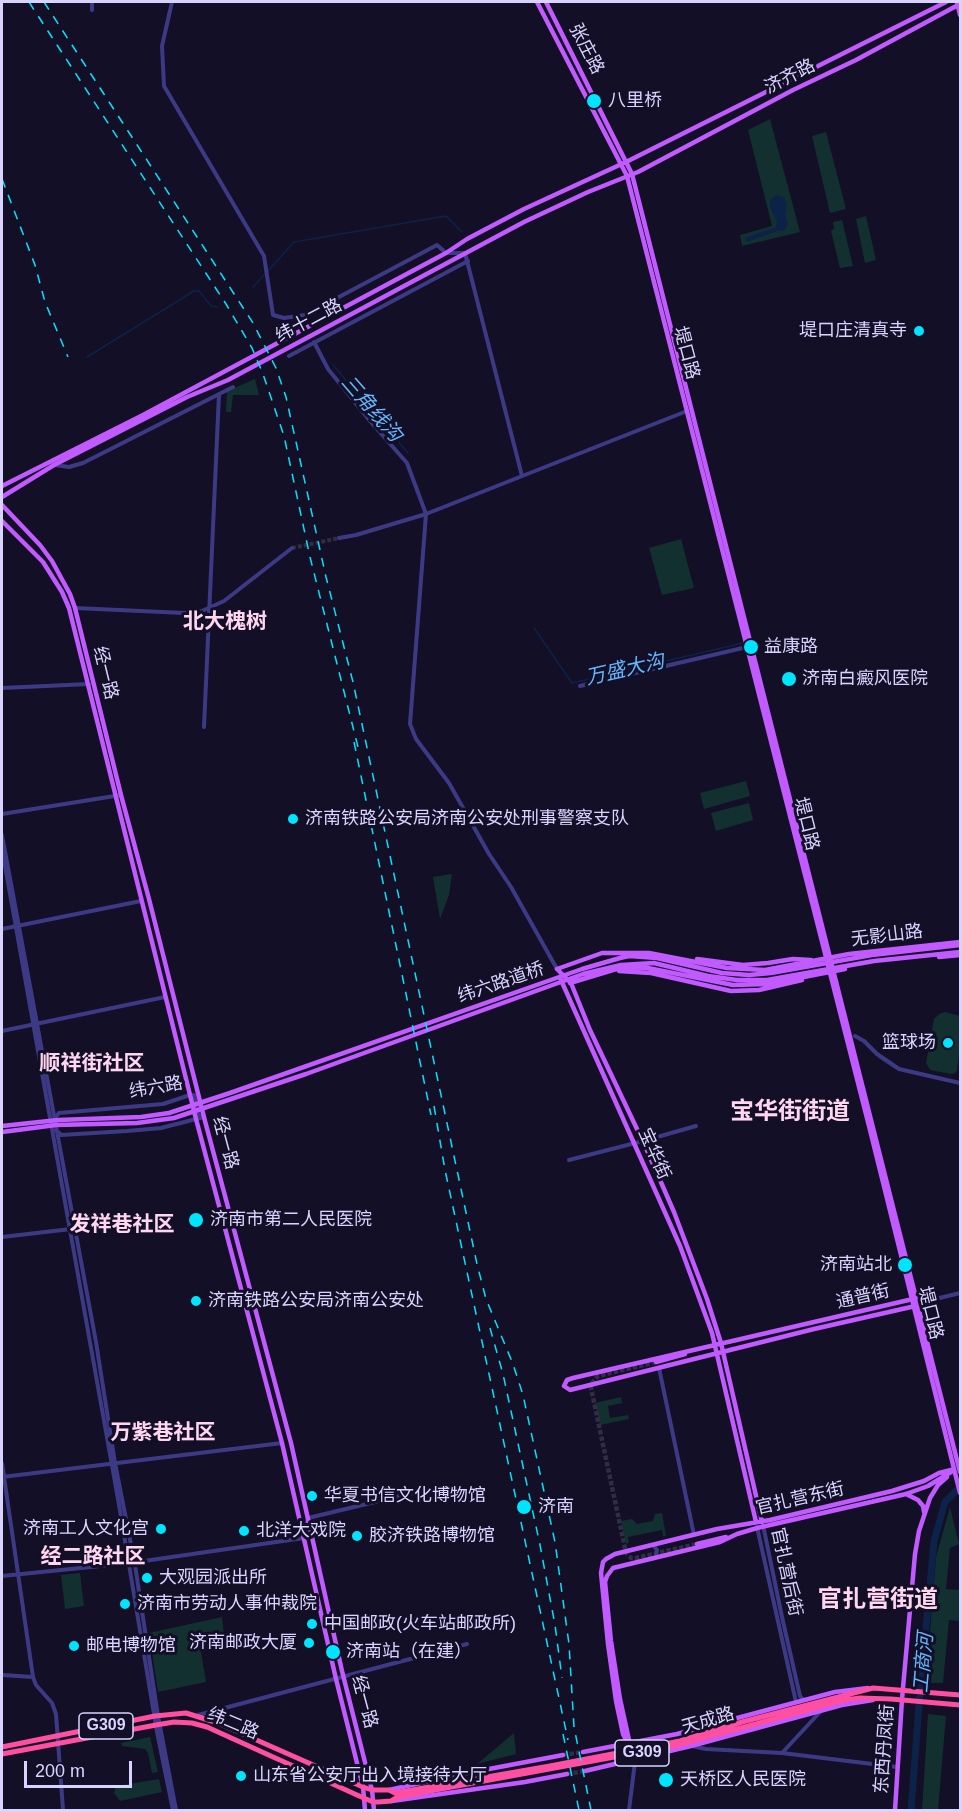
<!DOCTYPE html>
<html>
<head>
<meta charset="utf-8">
<style>
  body { margin:0 }
  #map { position:relative; width:962px; height:1812px; overflow:hidden; background:#130f26; font-family:Helvetica,sans-serif }
  canvas { display:block }
  .frame { position:absolute; inset:0; border:3px solid #d9d4ff; pointer-events:none }
  .scale { position:absolute; left:24px; top:1761px; width:108px; height:27px; box-sizing:border-box; border:3px solid #d9d4ff; border-top:0; padding-left:8px; font-size:18px; line-height:21px; white-space:nowrap; color:#d9d4ff; -webkit-text-stroke:4px #130f26; paint-order:stroke }
</style>
</head>
<body>
<div id="map">
<canvas width="962" height="1812"></canvas>
<div class="frame"></div>
<div class="scale">200 m</div>
</div>
<script>
const context = document.querySelector('canvas').getContext('2d');
context.lineJoin = 'round';
function fillPath(path, color) {
  context.fillStyle = color;
  context.fill(path, 'evenodd');
}
function toPath(rows) {
  const path = new Path2D();
  for (const r of rows) {
    path.moveTo(r[0], r[1]);
    for (let i = 2; i < r.length; i += 2) path.lineTo(r[i], r[i + 1]);
  }
  return path;
}
function strokePath(path, color, width, dash) {
  context.strokeStyle = color;
  context.lineWidth = width;
  context.lineCap = dash ? 'butt' : 'round';
  context.setLineDash(dash || []);
  context.stroke(path);
}
function label(font, color, halo, rows, align = 'center') {
  context.font = font + ' Helvetica,"Noto Sans SC",sans-serif';
  context.lineWidth = 6;
  context.setLineDash([]);
  context.textBaseline = 'middle';
  context.strokeStyle = halo;
  context.fillStyle = color;
  for (const [text, x, y, turn = 0] of rows) {
    context.save();
    context.translate(x, y);
    context.rotate((+turn || 0) * Math.PI / 180);
    context.textAlign = isNaN(turn) ? turn : align;
    if (halo) context.strokeText(text, 0, 0);
    context.fillText(text, 0, 0);
    context.restore();
  }
}
const green = toPath([
  [770,119,800,232,742,246,740,235,772,226,748,130],
  [826,132,846,209,830,213,812,136],
  [866,216,876,260,865,263,856,219],
  [842,220,853,266,840,268,831,231,834,229,833,222],
  [255,379,259,395,233,395,231,412,226,412,227,391],
  [681,539,694,588,662,595,649,548],
  [746,781,750,796,704,809,700,793],
  [749,803,753,820,716,831,711,813],
  [452,874,449,895,440,919,433,877],
  [945,1012,960,1016,960,1047,957,1070,955,1073,951,1074,930,1070,926,1063,934,1019,939,1014],
  [621,1397,622,1403,608,1406,610,1418,628,1415,629,1419,600,1425,595,1403],
  [950,1507,959,1544,950,1548,946,1589,960,1590,959,1621,949,1620,943,1683,926,1683,936,1557],
  [662,1513,666,1536,663,1536,662,1530,628,1537,629,1543,626,1544,621,1521,632,1519,637,1524,653,1521,655,1514],
  [80,1573,84,1606,65,1609,61,1575],
  [222,1617,224,1635,199,1640,206,1682,158,1692,149,1633],
  [928,1714,946,1716,938,1810,922,1810],
  [514,1733,516,1754,477,1764],
  [150,1737,158,1772,152,1773,148,1753,145,1749,122,1746,121,1743],
  [159,1779,162,1792,120,1801,114,1793,116,1786]
]);
const water = toPath([
  [776,195,784,198,787,204,785,214,788,224,784,231,777,231,747,242,745,238,776,227,777,221,771,210,770,200]
]);
const stream = toPath([
  [268,271,294,242,446,216,462,232],
  [253,287,265,274],
  [87,357,194,291,199,291,211,306,217,307],
  [333,365,408,453],
  [534,628,572,683,743,643],
  [879,1058,893,1067]
]);
const river = toPath([
  [911,1810,919,1705,934,1541,945,1502,960,1487]
]);
const minorTunnel = toPath([
  [292,548,339,538]
]);
const majorTunnel = toPath([
  [656,1362,598,1376,592,1383,591,1388,626,1553,631,1558,636,1558,697,1544],
  [563,1755,583,1752],
  [567,1774,585,1771]
]);
const minor = toPath([
  [92,2,92,10],
  [172,2,162,46,164,86,264,256,273,315,284,318,305,315,437,245,446,253,465,253,522,476],
  [314,342,328,369,370,421,407,463,426,514,410,724,416,739,449,783,489,854,511,887,557,969],
  [289,356,468,261],
  [55,465,69,467,83,463,233,387],
  [339,538,356,535,426,514,687,411],
  [75,608,184,613,202,611,224,601,292,548],
  [580,686,747,647],
  [2,688,89,684],
  [204,727,219,394],
  [2,814,121,795],
  [2,835,96,1342,115,1463,135,1565,158,1716,176,1810],
  [2,849,118,1499,157,1732,173,1810],
  [2,929,141,901],
  [2,1031,165,997],
  [855,1036,864,1041,877,1054,899,1069,960,1083],
  [55,1118,59,1113,163,1104,190,1095,194,1095,199,1116,204,1117],
  [56,1130,61,1135,127,1131,161,1128,204,1117],
  [569,1160,643,1141,696,1126],
  [2,1237,71,1229],
  [917,1301,923,1302,960,1293],
  [659,1368,694,1535],
  [2,1463,33,1677,36,1685,52,1703,56,1714,63,1810],
  [2,1477,282,1443],
  [763,1525,782,1617,800,1696,803,1700],
  [757,1527,796,1702],
  [653,1545,657,1550,656,1556],
  [2,1576,130,1563,304,1538,308,1518,421,1491],
  [2,1675,33,1677],
  [198,1715,467,1644],
  [692,1746,706,1749,782,1753,897,1767],
  [782,1753,821,1711],
  [629,1810,635,1762,634,1758]
]);
const major = toPath([
  [537,2,627,176,870,1130,960,1493],
  [546,2,632,174,960,1472],
  [957,2,960,15],
  [2,486,143,415,446,253,467,239,524,209,626,162,946,2],
  [2,497,54,465,187,397,228,380,524,222,588,192,638,172,793,90,856,60,960,4],
  [2,505,40,545,52,561,70,594,75,608,121,795,149,899,205,1121,291,1443,342,1671,372,1790,374,1810],
  [2,521,43,562,62,592,69,608,196,1119,282,1443,336,1679,363,1787,365,1810],
  [939,957,960,955],
  [697,959,743,965,768,963,793,959,811,960],
  [557,969,571,983,590,1030,646,1148,674,1212,707,1299,721,1343,762,1522],
  [557,969,602,953,649,953,727,968,765,970,849,954,960,942],
  [619,971,651,973,731,991,759,990,802,980],
  [561,980,680,1246,712,1333,756,1522],
  [570,983,623,967,648,968,733,985,768,984,845,969],
  [2,1126,58,1120,141,1117,169,1113,230,1093,582,969,620,958,629,956,657,958,722,973,749,975,771,973,872,955,960,945],
  [2,1132,56,1125,137,1123,174,1118,306,1074,583,974,621,965,654,963,708,976,737,980,767,980,874,961,960,952],
  [913,1299,917,1301,915,1306,911,1307,814,1329,570,1390,564,1386,567,1380,573,1378,913,1299],
  [656,1362,685,1354],
  [906,1494,918,1500,923,1506,924,1512],
  [697,1544,726,1537],
  [628,1744,623,1734,616,1701,608,1644,601,1573,603,1562,606,1559,615,1554,717,1529,770,1520,892,1491,924,1481,939,1473,951,1470],
  [628,1744,629,1740,620,1699,611,1641,605,1582,607,1576,613,1568,720,1542,737,1534,757,1528,906,1494,928,1486,951,1472],
  [583,1752,677,1734,835,1692,868,1688],
  [585,1771,691,1746,842,1705,873,1700],
  [389,1790,452,1776,563,1755],
  [392,1801,525,1782,567,1774],
  [895,1810,902,1699,915,1554,919,1531,930,1498,938,1485,947,1477]
]);
const highway = toPath([
  [2,1747,155,1716,186,1713,218,1723,363,1787,372,1790,389,1790,395,1793,550,1766,680,1741,742,1722,873,1688,960,1695],
  [2,1754,156,1725,174,1722,192,1723,207,1727,357,1795,373,1802,378,1802,391,1801,396,1798,435,1790,674,1746,845,1700,860,1698,891,1699,960,1705]
]);
const rail = toPath([
  [29,2,226,304,252,348,263,374,284,436,310,557,359,751],
  [44,2,253,323,276,368,286,397,326,577,353,682,477,1264,486,1299,513,1364,523,1395,555,1542,569,1644,574,1727,591,1810],
  [2,179,35,265,45,302,68,357],
  [354,742,431,1115],
  [434,1106,445,1170,568,1740],
  [490,1328,503,1374,540,1545,555,1625,562,1678],
  [563,1734,579,1810]
]);
const markers = [
  [594,101,8,"#00e5ff"],
  [919,331,6,"#00e5ff"],
  [751,647,8,"#00e5ff"],
  [789,679,8,"#00e5ff"],
  [293,819,6,"#00e5ff"],
  [948,1043,6,"#00e5ff"],
  [196,1220,8,"#00e5ff"],
  [905,1265,8,"#00e5ff"],
  [196,1301,6,"#00e5ff"],
  [312,1496,6,"#00e5ff"],
  [524,1507,8,"#00e5ff"],
  [161,1529,6,"#00e5ff"],
  [244,1531,6,"#00e5ff"],
  [357,1536,6,"#00e5ff"],
  [147,1578,6,"#00e5ff"],
  [125,1604,6,"#00e5ff"],
  [312,1624,6,"#00e5ff"],
  [309,1643,6,"#00e5ff"],
  [74,1646,6,"#00e5ff"],
  [333,1652,8,"#00e5ff"],
  [241,1776,6,"#00e5ff"],
  [666,1780,8,"#00e5ff"]
];
const shields = [
  [106,1726,54],
  [642,1753,54]
];
const shieldNames = [
  ["G309",106,1726],
  ["G309",642,1753]
];
const streetNames = [
  ["张庄路",586,49,63],
  ["济齐路",790,77,-27],
  ["纬十二路",309,321,-28],
  ["堤口路",686,353,75],
  ["经一路",105,673,76],
  ["堤口路",806,824,76],
  ["无影山路",887,936,-7],
  ["纬六路道桥",501,983,-19],
  ["纬六路",156,1088,-10],
  ["经一路",225,1143,75],
  ["宝华街",654,1154,66],
  ["通普街",863,1297,-13],
  ["堤口路",930,1313,76],
  ["官扎营东街",800,1499,-13],
  ["官扎营后街",786,1572,78],
  ["经一路",364,1702,75],
  ["天成路",708,1721,-16],
  ["纬二路",233,1724,23],
  ["东西丹凤街",885,1749,-86]
];
const poiNames = [
  ["八里桥",608,101],
  ["堤口庄清真寺",907,331,"right"],
  ["益康路",764,647],
  ["济南白癜风医院",802,679],
  ["济南铁路公安局济南公安处刑事警察支队",305,819],
  ["篮球场",936,1043,"right"],
  ["济南市第二人民医院",210,1220],
  ["济南站北",892,1265,"right"],
  ["济南铁路公安局济南公安处",208,1301],
  ["华夏书信文化博物馆",324,1496],
  ["济南",538,1507],
  ["济南工人文化宫",149,1529,"right"],
  ["北洋大戏院",256,1531],
  ["胶济铁路博物馆",369,1536],
  ["大观园派出所",159,1578],
  ["济南市劳动人事仲裁院",137,1604],
  ["中国邮政(火车站邮政所)",324,1624],
  ["济南邮政大厦",297,1643,"right"],
  ["邮电博物馆",86,1646],
  ["济南站（在建）",346,1652],
  ["山东省公安厅出入境接待大厅",253,1776],
  ["天桥区人民医院",680,1780]
];
const waterNames = [
  ["三角线沟",371,409,49],
  ["万盛大沟",625,670,-13],
  ["工商河",924,1663,-85]
];
const quarterNames = [
  ["北大槐树",225,622],
  ["顺祥街社区",92,1064],
  ["发祥巷社区",122,1225],
  ["万紫巷社区",163,1433],
  ["经二路社区",93,1557]
];
const districtNames = [
  ["宝华街街道",790,1112],
  ["官扎营街道",878,1600]
];
fillPath(green, '#12302f');
fillPath(water, '#0c2248');
strokePath(stream, '#0c2248', 1.5);
strokePath(river, '#0c2248', 7);
strokePath(minorTunnel, '#312d47', 4, [4, 2]);
strokePath(majorTunnel, '#312d47', 4.5, [4.5, 2]);
strokePath(minor, '#3d3a85', 4);
strokePath(major, '#c25bff', 4.5);
strokePath(highway, '#ff4fa3', 5);
strokePath(rail, '#00e5ff', 1.5, [9, 8]);
for (const [x, y, r, color] of markers) {
  const dot = new Path2D();
  dot.arc(x, y, r, 0, 2 * Math.PI);
  context.fillStyle = color;
  context.fill(dot);
  strokePath(dot, '#130f26', 2);
}
for (const [x, y, w] of shields) {
  const box = new Path2D();
  box.roundRect(x - w / 2, y - 13, w, 26, 4.5);
  context.fillStyle = '#130f26';
  context.fill(box);
  strokePath(box, '#d9d4ff', 1.5);
}
label('bold 16px', '#d9d4ff', null, shieldNames);
label('18px', '#d9d4ff', '#130f26', streetNames);
label('18px', '#d9d4ff', '#130f26', poiNames, 'left');
label('italic 20px', '#62b6ff', '#130f26', waterNames);
label('bold 21px', '#ffd6f0', '#130f26', quarterNames);
label('bold 24px', '#ffd6f0', '#130f26', districtNames);
</script>
</body>
</html>
